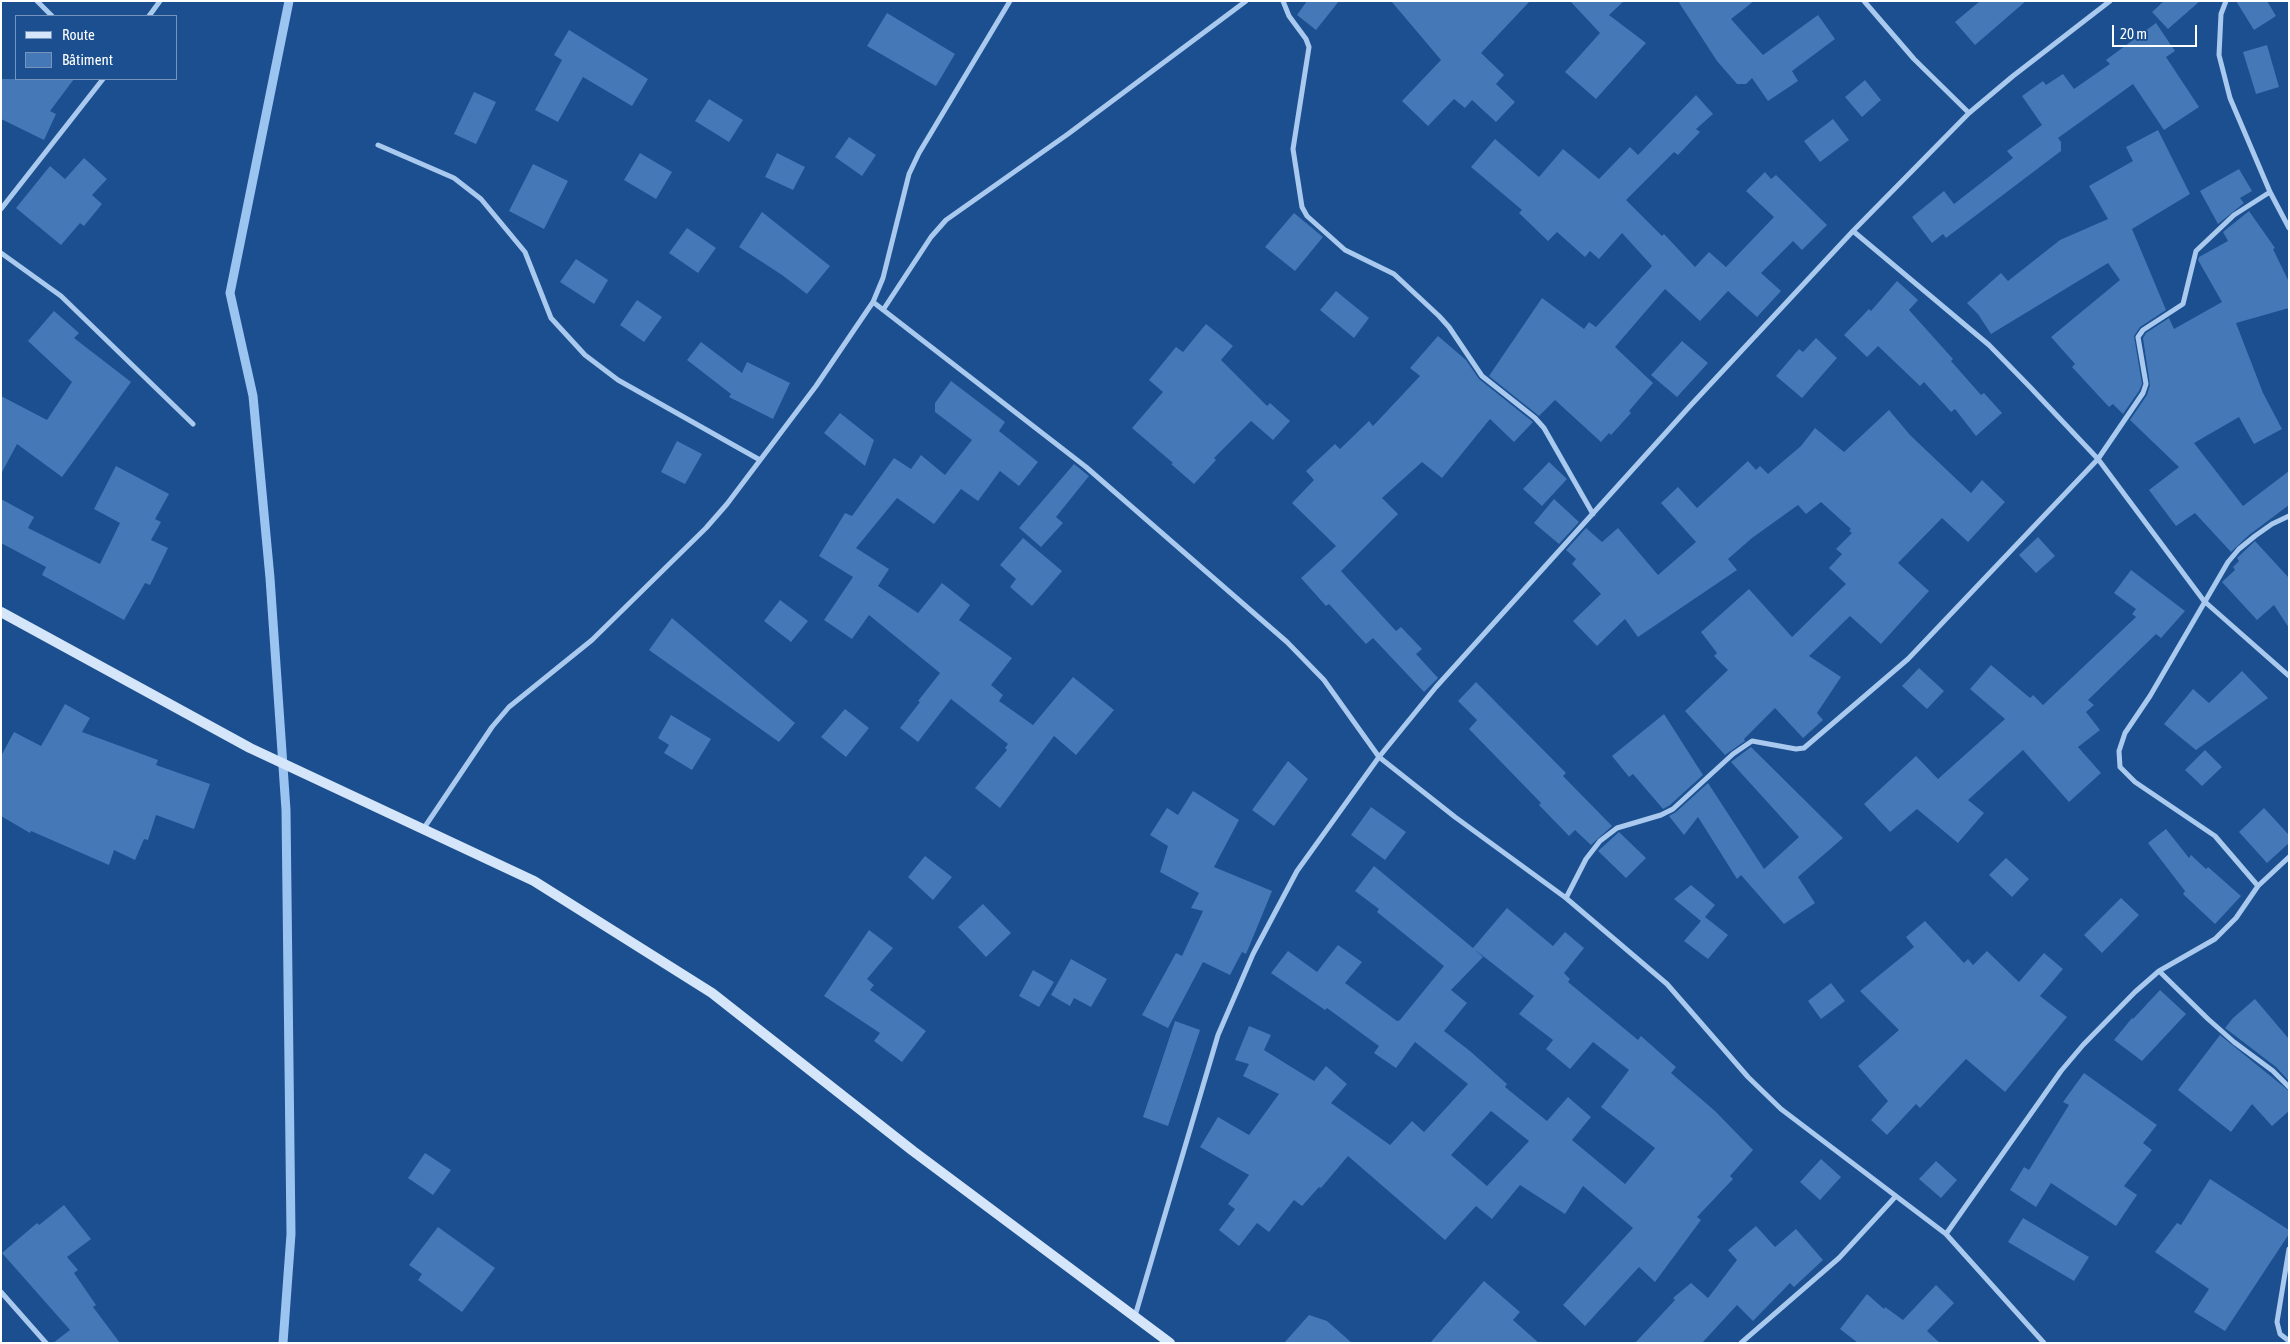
<!DOCTYPE html>
<html>
<head>
<meta charset="utf-8">
<style>
  body { margin:0 }
  #map { position:relative; width:2290px; height:1344px; overflow:hidden; background:#1b4f8f; font-family:"Asap Condensed",sans-serif }
  canvas { display:block }
  .frame { position:absolute; inset:0; border:2px solid #fff; pointer-events:none }
  .legend { position:absolute; left:15px; top:15px; width:162px; height:65px; box-sizing:border-box; background:#1b4f8f; border:1px solid #7695bc; margin:0; padding:6px 9px; list-style:none; font-size:15px; color:#fff }
  .legend li { display:flex; align-items:center; gap:10px; height:25px }
  .legend b { width:25px; border:1px solid #7695bc }
  .scale { position:absolute; left:2112px; top:25px; width:85px; height:22px; box-sizing:border-box; border:2px solid #fff; border-top:0; padding-left:6px; font-size:15px; line-height:18px; white-space:nowrap; color:#fff; -webkit-text-stroke:4px #1b4f8f; paint-order:stroke }
</style>
</head>
<body>
<div id="map">
<canvas width="2290" height="1344"></canvas>
<div class="frame"></div>
<ul class="legend">
<li><b style="height:6px;background:#d6e6fa"></b>Route</li>
<li><b style="height:14px;background:#4478b7"></b>Bâtiment</li>
</ul>
<div class="scale">20 m</div>
</div>
<script>
const context = document.querySelector('canvas').getContext('2d');
context.lineJoin = 'round';
function toPath(rows) {
  const path = new Path2D();
  for (const r of rows) {
    path.moveTo(r[0], r[1]);
    for (let i = 2; i < r.length; i += 2) path.lineTo(r[i], r[i + 1]);
  }
  return path;
}
function strokePath(path, color, width, dash) {
  context.strokeStyle = color;
  context.lineWidth = width;
  context.lineCap = dash ? 'butt' : 'round';
  context.setLineDash(dash || []);
  context.stroke(path);
}
function fillPath(path, color) {
  context.fillStyle = color;
  context.fill(path, 'evenodd');
}
const stream = toPath([
  [283,1343,291,1234,286,810,270,578,253,396,230,293,289,1]
]);
const building = toPath([
  [1307,1,1339,1,1316,30,1297,15],
  [1391,1,1530,1,1481,53,1504,75,1496,84,1515,102,1496,122,1472,100,1465,108,1454,99,1428,126,1402,101,1441,60],
  [1570,1,1624,1,1609,15,1646,43,1596,99,1565,72,1600,33],
  [1678,1,1754,1,1731,19,1763,55,1818,15,1835,39,1792,71,1798,81,1768,101,1752,78,1746,84,1737,84,1717,61],
  [1980,1,2026,1,1975,45,1955,22],
  [2164,1,2200,1,2168,29,2152,12],
  [2236,1,2267,1,2276,16,2254,30],
  [887,13,955,54,936,86,867,46],
  [2156,23,2175,51,2166,57,2199,107,2164,130,2133,84,2058,138,2061,142,2061,151,1946,238,1943,234,1932,243,1912,217,1944,191,1954,204,2013,158,2007,151,2042,125,2022,96,2043,81,2046,85,2063,74,2074,89,2110,64,2106,60],
  [569,30,648,79,632,106,583,77,558,122,535,110,562,60,554,55],
  [2267,45,2279,87,2256,94,2243,52],
  [1,79,74,79,50,111,56,114,44,140,1,119],
  [1865,80,1881,100,1862,117,1845,97],
  [474,92,496,102,476,144,454,134],
  [1696,95,1713,114,1696,129,1700,132,1678,155,1674,152,1626,200,1662,236,1664,234,1695,267,1709,252,1726,267,1774,217,1746,191,1765,172,1771,179,1776,175,1827,225,1802,250,1793,241,1761,273,1781,291,1757,317,1728,291,1700,321,1665,289,1615,347,1653,383,1629,411,1631,413,1611,435,1609,433,1601,442,1555,400,1539,416,1489,376,1542,298,1584,329,1589,322,1596,327,1652,266,1622,233,1599,259,1590,251,1585,257,1557,232,1548,241,1519,213,1522,210,1471,167,1495,139,1539,177,1563,149,1599,179,1630,147,1638,155],
  [709,99,743,120,729,142,695,121],
  [1833,119,1849,140,1820,162,1804,141],
  [2158,130,2190,194,2132,229,2166,310,2140,327,2134,336,2142,384,2139,391,2123,414,2113,404,2109,407,2072,367,2075,364,2051,337,2120,280,2108,263,1991,334,1978,314,1967,303,2001,273,2008,281,2060,240,2108,219,2089,186,2133,161,2126,147],
  [849,137,876,155,862,176,835,157],
  [640,153,672,172,656,199,624,180],
  [777,153,805,167,793,190,765,177],
  [84,158,107,179,92,195,102,204,84,226,80,223,61,245,16,208,50,166,65,179],
  [533,164,568,181,544,229,509,211],
  [2239,169,2252,191,2240,198,2244,203,2218,224,2200,191],
  [2249,211,2275,248,2273,249,2289,282,2289,308,2236,323,2263,393,2282,429,2254,444,2239,417,2194,443,2243,506,2289,471,2289,505,2249,535,2231,552,2195,513,2176,526,2149,490,2179,467,2130,420,2147,395,2150,385,2143,338,2146,333,2169,318,2174,329,2222,302,2198,260,2199,257,2228,241,2223,232],
  [762,212,830,266,807,294,782,275,739,247],
  [1294,213,1323,237,1295,271,1265,247],
  [687,228,716,248,698,273,669,253],
  [576,259,608,280,594,304,560,282],
  [1897,281,1918,300,1909,310,1953,359,1951,361,1981,395,1984,393,2002,413,1976,436,1955,409,1951,412,1924,382,1920,386,1878,346,1867,357,1844,335,1869,309,1871,311],
  [1336,291,1369,318,1354,338,1320,310],
  [637,300,662,317,644,342,620,325],
  [54,311,79,333,74,338,131,382,62,477,17,444,1,474,1,396,47,420,72,382,28,341],
  [1206,324,1233,346,1221,360,1267,406,1270,403,1290,421,1273,440,1251,421,1214,458,1216,460,1194,484,1171,464,1173,463,1132,428,1163,392,1149,380,1176,347,1183,352],
  [1438,336,1466,360,1479,379,1533,422,1514,442,1490,419,1442,478,1422,462,1382,498,1398,514,1341,571,1396,631,1401,627,1422,649,1416,654,1438,678,1424,692,1373,638,1366,644,1329,604,1326,606,1301,578,1336,546,1292,503,1314,480,1306,471,1335,444,1340,449,1369,421,1373,426,1420,376,1410,368],
  [1816,338,1837,358,1802,398,1776,376,1799,349,1803,352],
  [1682,341,1708,363,1677,397,1651,375],
  [701,342,742,373,747,362,790,383,773,419,729,397,731,394,687,360],
  [951,381,1005,422,999,431,1038,462,1019,486,1000,471,978,501,961,489,934,524,897,498,856,548,889,569,878,586,918,613,942,583,970,605,959,620,1012,658,991,685,1003,695,999,701,1033,725,1073,677,1114,710,1076,755,1054,736,1000,808,975,788,1007,750,1005,748,1008,744,951,699,918,742,900,728,920,702,918,701,940,673,869,615,852,639,824,620,853,577,819,556,845,513,852,516,894,458,911,469,921,455,945,475,972,440,935,412,935,403],
  [1889,410,1910,435,1971,493,1982,480,2005,502,1968,542,1942,518,1898,563,1929,591,1881,644,1850,616,1809,656,1841,677,1817,713,1823,720,1803,738,1775,708,1744,739,1745,741,1725,755,1685,711,1728,670,1714,656,1717,653,1701,632,1749,589,1792,637,1846,584,1829,568,1842,554,1836,549,1852,533,1849,531,1851,529,1821,502,1806,514,1798,505,1752,538,1728,559,1737,570,1638,637,1625,619,1597,646,1573,621,1601,594,1572,564,1576,559,1566,550,1586,528,1602,542,1618,528,1658,575,1696,542,1661,503,1678,487,1697,508,1748,461,1756,470,1760,466,1768,474,1801,446,1815,428,1844,452],
  [840,413,874,440,865,466,824,433],
  [677,441,702,454,685,484,661,472],
  [1549,462,1567,479,1542,506,1523,489],
  [1074,464,1089,476,1056,517,1063,523,1041,547,1019,528],
  [116,466,169,494,155,519,161,522,151,540,168,548,150,585,145,583,124,620,42,575,46,567,1,543,1,499,34,517,28,528,100,564,120,523,94,509],
  [1554,499,1579,522,1559,544,1534,523],
  [2038,537,2055,556,2036,573,2019,555],
  [1023,538,1062,571,1032,606,1010,587,1016,579,1000,565],
  [2255,541,2289,578,2289,628,2274,605,2257,620,2222,582,2235,570,2233,567,2239,561,2237,558],
  [2131,570,2185,611,2161,638,2156,634,2088,700,2094,705,2086,712,2100,730,2078,747,2101,773,2069,802,2023,750,1968,800,1984,813,1958,843,1917,809,1890,832,1864,804,1916,756,1938,779,2005,719,1970,689,1991,665,2030,698,2033,695,2043,705,2136,617,2132,614,2136,609,2114,593],
  [780,600,808,621,791,642,764,621],
  [672,618,795,723,779,742,649,650],
  [1919,668,1944,691,1927,709,1902,686],
  [2242,671,2268,698,2196,750,2164,724,2193,689,2209,703],
  [1476,682,1566,773,1563,776,1612,826,1591,845,1575,830,1569,836,1539,805,1541,803,1469,729,1477,720,1458,701],
  [65,704,90,718,82,732,158,760,156,765,210,784,194,829,156,815,148,840,144,839,135,860,114,850,109,865,31,831,30,833,1,816,1,756,14,732,41,746],
  [845,709,869,728,846,757,821,737],
  [1664,714,1703,775,1670,805,1663,809,1633,774,1629,777,1612,756],
  [671,715,711,739,692,770,664,753,669,745,658,738],
  [1751,747,1843,838,1798,877,1815,903,1784,924,1741,875,1737,879,1698,817,1684,835,1669,816,1676,812,1708,783,1764,869,1799,837,1731,762],
  [2205,750,2222,767,2202,786,2185,770],
  [1288,761,1308,779,1274,826,1252,810],
  [1193,791,1239,820,1214,867,1272,891,1246,954,1242,952,1230,975,1203,962,1168,1028,1142,1015,1176,953,1182,956,1203,911,1191,908,1199,893,1160,872,1168,846,1150,835,1167,808,1178,815],
  [1371,807,1406,832,1385,860,1351,835],
  [2264,808,2289,835,2289,843,2267,863,2239,832],
  [2166,829,2189,858,2191,855,2206,869,2208,867,2241,896,2215,924,2183,894,2185,891,2148,843],
  [1619,832,1646,858,1626,878,1598,851],
  [925,856,952,877,933,900,908,877],
  [2006,858,2029,879,2012,897,1989,875],
  [1374,866,1473,948,1507,908,1553,946,1565,932,1584,948,1564,973,1570,979,1568,982,1638,1040,1641,1036,1676,1067,1671,1073,1715,1111,1753,1150,1730,1176,1733,1179,1697,1217,1701,1220,1655,1282,1639,1267,1585,1326,1563,1305,1633,1228,1583,1186,1565,1214,1520,1185,1492,1219,1476,1206,1445,1240,1348,1156,1321,1188,1319,1187,1302,1206,1294,1200,1269,1232,1257,1223,1239,1246,1219,1230,1235,1209,1228,1204,1249,1175,1200,1147,1218,1117,1249,1135,1279,1094,1243,1076,1249,1064,1235,1060,1249,1026,1271,1035,1264,1050,1314,1081,1326,1066,1347,1084,1331,1103,1390,1145,1412,1121,1424,1132,1468,1084,1415,1042,1396,1068,1374,1053,1379,1046,1327,1008,1325,1010,1271,973,1288,951,1317,972,1338,945,1362,962,1345,983,1397,1021,1400,1020,1444,966,1377,912,1379,909,1355,891],
  [1474,949,1534,996,1519,1014,1553,1040,1546,1049,1570,1069,1593,1042,1629,1070,1601,1107,1655,1148,1625,1184,1572,1140,1591,1117,1568,1097,1547,1121,1505,1087,1507,1084,1470,1051,1444,1031,1467,1003,1451,990,1483,957],
  [1491,1111,1529,1141,1487,1186,1451,1155],
  [1691,885,1715,905,1705,917,1728,935,1708,959,1684,941,1701,921,1674,899],
  [2121,898,2139,915,2102,953,2084,935],
  [983,904,1011,933,986,957,958,927],
  [1925,921,1964,963,1968,959,1973,965,1987,951,2019,982,2044,953,2063,969,2040,996,2067,1017,2005,1092,1966,1059,1920,1108,1916,1104,1887,1135,1871,1120,1888,1101,1858,1066,1899,1030,1860,991,1914,947,1906,937],
  [869,930,893,948,867,979,874,985,870,990,926,1031,902,1062,874,1041,880,1033,824,996],
  [1071,959,1107,979,1091,1007,1074,998,1070,1006,1051,995],
  [1033,970,1054,982,1039,1007,1019,996],
  [1831,983,1845,1001,1821,1019,1808,1001],
  [2160,990,2186,1014,2142,1061,2114,1040,2132,1018,2133,1019],
  [2255,999,2289,1039,2289,1081,2276,1067,2225,1028,2233,1018],
  [1175,1021,1200,1030,1168,1126,1143,1117],
  [2220,1035,2289,1091,2289,1111,2272,1126,2252,1104,2231,1132,2178,1090],
  [2084,1073,2157,1125,2143,1143,2152,1150,2124,1186,2137,1195,2116,1226,2051,1183,2036,1207,2010,1190,2024,1167,2029,1170,2069,1105,2063,1102],
  [425,1153,451,1170,433,1195,408,1178],
  [1821,1159,1841,1177,1820,1200,1800,1182],
  [1936,1161,1957,1180,1941,1198,1919,1179],
  [2210,1179,2289,1230,2289,1234,2225,1331,2194,1312,2209,1289,2155,1252,2177,1223,2181,1225],
  [64,1205,91,1239,67,1257,78,1270,74,1273,96,1305,93,1307,120,1343,53,1343,70,1330,2,1253,37,1223,39,1225],
  [2023,1218,2089,1257,2074,1281,2008,1242],
  [1756,1226,1775,1247,1796,1229,1823,1260,1794,1287,1790,1283,1753,1321,1737,1305,1702,1343,1635,1343,1675,1300,1673,1298,1691,1283,1708,1298,1737,1260,1728,1250],
  [438,1227,495,1268,462,1312,418,1280,422,1274,409,1265],
  [1484,1281,1520,1312,1513,1320,1539,1343,1430,1343],
  [1936,1285,1954,1303,1927,1331,1940,1343,1858,1343,1840,1329,1867,1294,1884,1309,1885,1307,1903,1320],
  [1309,1315,1327,1321,1352,1343,1284,1343]
]);
const minor = toPath([
  [37,1,52,16],
  [1283,1,1289,16,1306,39,1309,47,1293,149,1302,207,1307,216,1345,250,1394,274,1439,316,1449,327,1482,376,1535,418,1544,428,1593,514],
  [1864,1,1914,59,1969,113],
  [2226,1,2221,14,2219,55,2230,98,2270,192,2289,228],
  [149,16,160,1],
  [378,145,454,178,481,199,525,252,551,318,585,355,618,380,760,460],
  [1,209,103,79],
  [1853,231,1989,345,2030,387,2098,459,2204,601,2289,676],
  [1,253,61,296,193,424],
  [873,302,1086,467,1287,642,1324,680,1379,757,1455,817,1566,898,1667,984,1748,1077,1781,1109,1946,1234,2044,1343],
  [883,310,931,237,946,220,1068,134,1246,1],
  [424,828,492,727,509,707,592,640,706,528,727,504,816,386,873,302,883,278,909,174,919,153,1010,1],
  [2258,886,2215,836,2135,782,2120,767,2119,751,2125,733,2150,696,2228,562,2239,549,2255,536,2272,524,2289,516],
  [1566,898,1586,859,1600,841,1617,828,1661,815,1673,809,1733,754,1752,741,1796,749,1804,748,1908,659,2098,459,2143,393,2146,384,2138,337,2143,330,2183,304,2196,251,2234,215,2270,192],
  [2159,971,2208,1019,2234,1042,2273,1071,2289,1087],
  [1946,1234,2061,1071,2083,1045,2135,992,2159,971,2215,939,2236,918,2258,886,2289,857],
  [2289,1249,2277,1322,2280,1334,2289,1341],
  [1,1292,46,1343],
  [1135,1316,1218,1035,1253,954,1297,871,1379,757,1436,687,1690,406,1853,231,1969,113,2013,76,2110,1],
  [1741,1343,1839,1258,1896,1196]
]);
const secondary = toPath([
  [1,612,250,748,534,881,712,993,913,1151,1170,1343]
]);
strokePath(stream, '#9cc4f0', 9);
fillPath(building, '#4478b7');
strokePath(minor, '#a9c9ee', 5);
strokePath(secondary, '#d6e6fa', 10);
</script>
</body>
</html>
